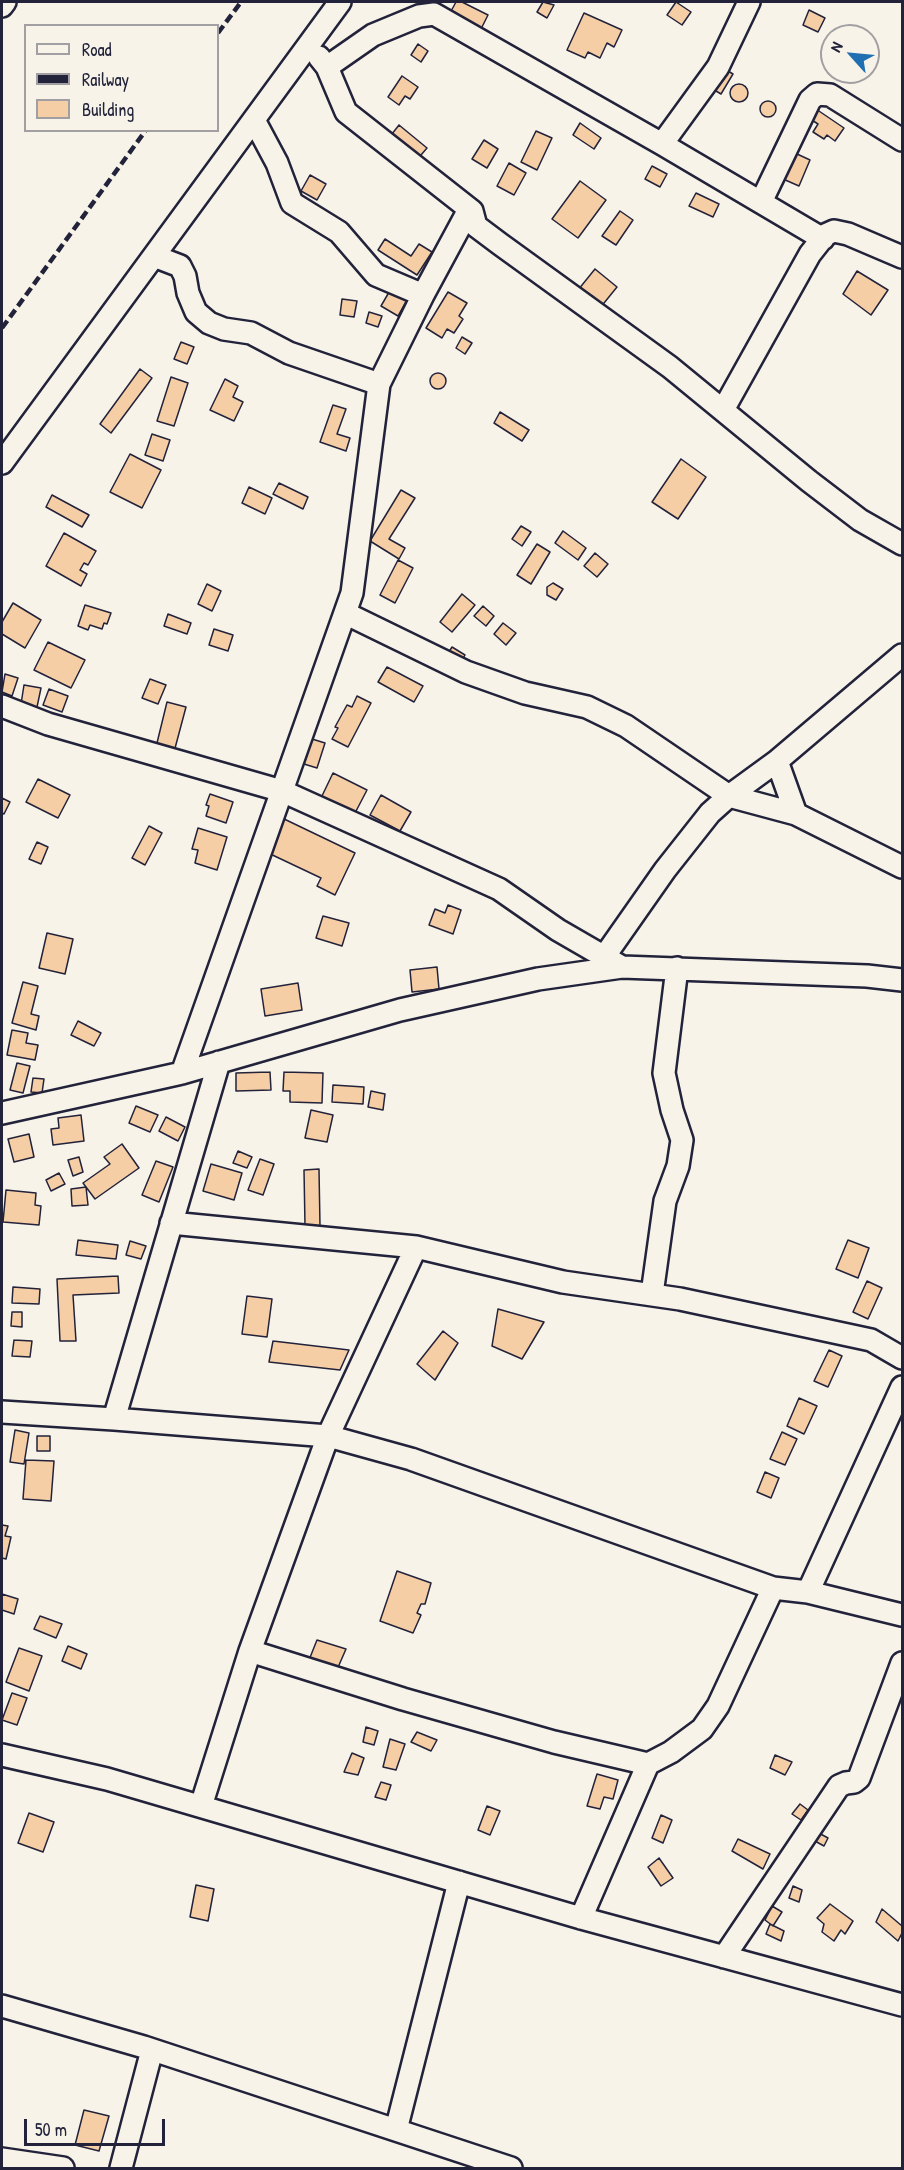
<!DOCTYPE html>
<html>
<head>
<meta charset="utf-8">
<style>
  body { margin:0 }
  #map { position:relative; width:904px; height:2170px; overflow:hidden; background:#f7f3e8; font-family:"Patrick Hand",sans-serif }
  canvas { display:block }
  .frame { position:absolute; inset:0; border:3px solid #22223b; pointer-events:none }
  .legend { position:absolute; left:24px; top:24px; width:195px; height:108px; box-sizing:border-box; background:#f7f3e8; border:2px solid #a29fa3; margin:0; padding:8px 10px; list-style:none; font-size:18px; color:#22223b }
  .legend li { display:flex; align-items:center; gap:12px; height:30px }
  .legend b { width:30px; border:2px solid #a29fa3 }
  .north { position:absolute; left:820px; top:24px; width:60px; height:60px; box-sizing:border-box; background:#f7f3e8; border:2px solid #a29fa3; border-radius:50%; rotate:297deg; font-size:16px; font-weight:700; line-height:24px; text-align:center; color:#22223b }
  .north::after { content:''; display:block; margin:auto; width:21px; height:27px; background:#1f6fb2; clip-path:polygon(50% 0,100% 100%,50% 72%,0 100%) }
  .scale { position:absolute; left:24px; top:2119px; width:141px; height:27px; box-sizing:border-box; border:3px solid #22223b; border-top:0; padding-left:8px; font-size:18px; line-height:21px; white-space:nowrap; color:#22223b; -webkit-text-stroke:4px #f7f3e8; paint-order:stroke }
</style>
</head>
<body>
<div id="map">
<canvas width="904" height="2170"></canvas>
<div class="frame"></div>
<ul class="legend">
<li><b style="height:8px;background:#f7f3e8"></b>Road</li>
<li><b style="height:8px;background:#22223b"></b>Railway</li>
<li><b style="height:16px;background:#f6cea5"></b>Building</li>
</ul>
<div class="north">N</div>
<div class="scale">50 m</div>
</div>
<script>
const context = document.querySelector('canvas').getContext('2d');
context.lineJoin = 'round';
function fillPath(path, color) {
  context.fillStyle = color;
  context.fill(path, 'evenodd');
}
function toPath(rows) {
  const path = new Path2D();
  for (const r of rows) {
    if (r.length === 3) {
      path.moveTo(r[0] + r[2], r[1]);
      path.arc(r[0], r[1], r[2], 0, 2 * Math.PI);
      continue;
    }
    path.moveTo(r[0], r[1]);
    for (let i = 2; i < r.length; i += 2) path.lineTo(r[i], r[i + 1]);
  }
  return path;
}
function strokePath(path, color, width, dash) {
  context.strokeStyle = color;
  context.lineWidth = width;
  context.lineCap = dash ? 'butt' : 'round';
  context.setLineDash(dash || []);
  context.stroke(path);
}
const building = toPath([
  [456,2,462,2,488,15,481,29,450,13,456,2],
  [543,2,554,5,547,18,537,12,543,2],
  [676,2,691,12,682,25,667,15,676,2],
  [809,10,825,18,818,32,803,25,809,10],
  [584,13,622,30,614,47,607,43,600,58,588,52,585,58,567,50,584,13],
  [418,44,428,51,421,62,411,55,418,44],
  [723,68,733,74,721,94,711,88,723,68],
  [402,76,418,87,410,99,405,96,399,105,388,97,402,76],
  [739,93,9],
  [768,109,8],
  [813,107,844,128,835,141,827,135,824,139,813,132,818,124,807,117,813,107],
  [580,123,601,138,594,149,573,135,580,123],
  [399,125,427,148,415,162,388,139,399,125],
  [536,131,552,138,537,170,521,162,536,131],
  [484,140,498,149,487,168,472,159,484,140],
  [795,153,810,160,799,186,783,179,795,153],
  [509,163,526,173,514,195,497,186,509,163],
  [652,166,667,174,660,187,645,179,652,166],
  [310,175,326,184,317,200,301,191,310,175],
  [580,181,606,200,578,238,552,219,580,181],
  [696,193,719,204,713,217,689,206,696,193],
  [620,211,633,220,616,245,602,236,620,211],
  [385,239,411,256,419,244,432,252,417,275,378,250,385,239],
  [595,269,617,287,600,308,578,290,595,269],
  [857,271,888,290,871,315,843,294,857,271],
  [392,287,409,296,398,316,381,306,392,287],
  [448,292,467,303,459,316,463,319,454,333,447,329,442,338,426,328,448,292],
  [342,299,357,301,354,317,340,315,342,299],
  [369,312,382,316,378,327,366,323,369,312],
  [462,337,472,343,465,354,456,348,462,337],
  [181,342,194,347,187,364,174,359,181,342],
  [140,369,152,378,111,433,100,424,140,369],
  [438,381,8],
  [171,377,188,383,174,426,157,421,171,377],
  [225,379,238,386,233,397,243,402,234,421,210,410,225,379],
  [333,405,346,409,337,434,350,438,346,451,320,442,333,405],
  [500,412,529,430,522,441,494,423,500,412],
  [152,434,170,440,163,461,145,455,152,434],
  [130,454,161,470,142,508,110,492,130,454],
  [681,459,706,477,678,519,652,502,681,459],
  [279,483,308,497,303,509,273,494,279,483],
  [249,487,272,498,265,514,242,503,249,487],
  [401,490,415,498,389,539,405,548,399,559,370,541,401,490],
  [52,495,89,515,82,527,46,507,52,495],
  [521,526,531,532,522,546,512,539,521,526],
  [563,531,586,548,578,560,555,543,563,531],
  [64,533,96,551,88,565,84,563,80,570,87,574,81,586,46,566,64,533],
  [537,544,550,552,531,584,517,575,537,544],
  [595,553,608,564,597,577,584,566,595,553],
  [398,560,413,568,395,603,380,595,398,560],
  [553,583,563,589,556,600,547,595,547,587,553,583],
  [207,584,221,591,212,611,198,604,207,584],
  [462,594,475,605,452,632,440,622,462,594],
  [13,603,41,620,25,648,2,634,2,622,13,603],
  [85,605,111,613,107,624,104,623,102,629,90,625,88,630,78,626,85,605],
  [483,606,494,616,486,626,474,616,483,606],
  [168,614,191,623,187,634,164,626,168,614],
  [503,623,516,633,506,645,494,634,503,623],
  [214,629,233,635,228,651,209,645,214,629],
  [48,642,85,660,71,688,34,670,48,642],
  [452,647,465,655,460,664,447,655,452,647],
  [387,667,423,686,414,702,378,682,387,667],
  [5,674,18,678,12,696,2,692,5,674],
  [150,679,166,685,158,704,142,698,150,679],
  [24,685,41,688,37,707,21,704,24,685],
  [49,689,68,696,62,712,43,705,49,689],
  [357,696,371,703,348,747,332,739,338,728,335,727,347,705,352,707,357,696],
  [167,702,186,707,174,752,156,747,167,702],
  [312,739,325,743,317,768,304,764,312,739],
  [333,773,367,790,354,815,321,798,333,773],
  [38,779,70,795,58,818,26,802,38,779],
  [210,794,233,802,226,823,206,816,209,806,206,805,210,794],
  [381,795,411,812,400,831,370,815,381,795],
  [2,798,10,802,4,814,2,813,2,798],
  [280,817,355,853,335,895,317,886,321,878,264,851,280,817],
  [149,826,162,833,145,865,132,858,149,826],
  [198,828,227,837,217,870,195,863,198,850,192,849,198,828],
  [37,842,48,847,41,864,29,859,37,842],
  [448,905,461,910,453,934,429,925,435,909,445,913,448,905],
  [323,916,349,923,342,946,316,938,323,916],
  [47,933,73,939,65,974,39,968,47,933],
  [437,967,439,989,412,992,410,970,437,967],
  [23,982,38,986,31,1014,39,1016,36,1030,12,1023,23,982],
  [298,983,302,1010,265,1016,261,989,298,983],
  [78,1021,101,1033,94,1046,71,1035,78,1021],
  [12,1030,28,1033,26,1043,38,1045,35,1060,7,1055,12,1030],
  [17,1063,30,1066,23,1093,10,1090,17,1063],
  [270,1072,271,1090,236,1091,236,1073,270,1072],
  [284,1072,323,1073,322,1103,290,1102,290,1091,283,1091,284,1072],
  [33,1078,44,1079,42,1093,31,1092,33,1078],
  [333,1085,364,1087,363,1104,332,1102,333,1085],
  [371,1091,385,1094,383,1110,368,1107,371,1091],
  [136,1106,158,1115,150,1132,129,1123,136,1106],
  [311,1110,333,1115,327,1142,305,1138,311,1110],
  [81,1115,84,1141,53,1145,51,1129,59,1128,58,1118,81,1115],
  [166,1117,185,1127,178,1141,159,1131,166,1117],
  [29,1134,34,1157,14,1162,8,1139,29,1134],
  [122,1144,139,1168,95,1199,83,1183,110,1164,104,1157,122,1144],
  [238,1151,252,1157,247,1168,233,1163,238,1151],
  [79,1157,83,1172,73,1176,68,1160,79,1157],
  [260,1159,274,1164,263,1195,248,1190,260,1159],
  [156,1161,173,1167,159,1202,142,1195,156,1161],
  [211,1164,242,1173,234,1200,203,1191,211,1164],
  [319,1169,320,1226,305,1226,304,1170,319,1169],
  [59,1173,65,1184,51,1191,46,1180,59,1173],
  [86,1187,88,1205,72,1206,71,1189,86,1187],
  [6,1190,36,1193,35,1205,41,1206,39,1225,3,1222,6,1190],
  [78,1240,118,1245,116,1259,76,1255,78,1240],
  [848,1240,869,1248,858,1278,836,1269,848,1240],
  [130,1241,146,1246,141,1259,126,1255,130,1241],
  [118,1276,119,1293,73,1295,76,1341,60,1341,57,1279,118,1276],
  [867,1281,882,1288,868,1319,853,1312,867,1281],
  [13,1287,40,1289,39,1304,12,1303,13,1287],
  [247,1296,272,1299,267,1337,242,1334,247,1296],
  [498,1309,544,1322,522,1359,492,1346,498,1309],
  [12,1312,22,1312,22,1327,11,1326,12,1312],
  [443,1331,458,1343,435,1380,417,1364,443,1331],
  [14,1340,32,1341,30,1357,12,1356,14,1340],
  [273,1341,349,1350,340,1370,269,1362,273,1341],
  [829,1350,842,1356,828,1387,814,1381,829,1350],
  [799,1398,817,1406,804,1434,787,1426,799,1398],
  [15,1430,29,1433,24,1464,10,1462,15,1430],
  [782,1432,797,1439,785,1465,770,1459,782,1432],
  [37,1436,50,1436,50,1451,37,1451,37,1436],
  [26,1460,54,1461,51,1501,23,1499,26,1460],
  [765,1472,779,1478,771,1498,757,1492,765,1472],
  [2,1525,8,1526,5,1536,11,1537,6,1559,2,1558,2,1525],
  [397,1571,431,1583,425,1604,421,1604,417,1613,421,1615,413,1633,380,1621,397,1571],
  [2,1594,18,1599,14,1614,2,1610,2,1594],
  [40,1616,62,1624,56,1638,34,1629,40,1616],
  [317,1640,346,1649,336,1672,309,1660,317,1640],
  [68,1646,87,1654,81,1669,62,1661,68,1646],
  [19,1648,42,1656,29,1691,6,1682,19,1648],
  [12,1693,27,1698,17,1725,2,1720,12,1693],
  [366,1727,378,1731,374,1745,363,1742,366,1727],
  [417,1732,437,1740,431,1751,411,1742,417,1732],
  [390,1739,405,1744,396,1770,383,1767,390,1739],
  [352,1753,364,1758,358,1775,344,1772,352,1753],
  [775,1755,792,1762,785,1775,770,1768,775,1755],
  [597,1774,618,1780,613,1799,604,1797,600,1809,587,1806,597,1774],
  [381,1782,391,1785,386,1800,375,1797,381,1782],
  [800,1804,808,1810,801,1820,792,1814,800,1804],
  [487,1806,500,1811,490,1835,478,1830,487,1806],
  [29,1813,54,1822,43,1852,18,1843,29,1813],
  [661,1815,672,1820,663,1843,652,1838,661,1815],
  [817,1832,828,1838,824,1846,813,1840,817,1832],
  [738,1839,770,1854,763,1869,732,1851,738,1839],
  [659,1858,673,1878,661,1886,648,1867,659,1858],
  [196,1885,214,1889,208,1921,190,1917,196,1885],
  [793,1886,802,1890,799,1902,789,1898,793,1886],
  [830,1904,853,1921,845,1934,841,1930,834,1941,822,1932,824,1924,817,1918,830,1904],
  [772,1906,782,1912,773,1926,765,1920,772,1906],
  [882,1909,902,1926,902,1933,898,1941,876,1922,882,1909],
  [770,1924,784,1931,781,1941,766,1934,770,1924],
  [84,2110,109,2116,99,2151,75,2145,84,2110]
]);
const street = toPath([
  [2,6,5,2],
  [319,57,327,67,346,112,472,211],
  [327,67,373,35,419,16,434,14,662,144,823,239],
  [254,120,277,163,292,203,339,232,376,275,423,295],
  [662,144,718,67,749,2],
  [761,202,810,100,817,94,830,95,902,140],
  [154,256,180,266,185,276,188,293,196,312,209,323,224,329,251,333,289,353,379,384],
  [723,410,810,254,825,235,834,231,848,234,902,257],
  [2,463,340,2],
  [345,613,466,672,525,693,587,707,626,726,729,796,796,814,902,867],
  [2,706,48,724,282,791,499,889,558,930,622,967],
  [777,761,796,814],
  [604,957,665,870,710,813,729,796,777,761,902,655],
  [182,1073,352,593,379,384,423,295,465,217,472,211,476,226,500,244,670,367,809,481,860,520,902,544],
  [2,1113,182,1073,400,1010,538,979,622,967,867,976,902,980],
  [171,1223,416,1247,563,1282,680,1299,871,1340,902,1358],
  [652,1294,665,1201,678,1166,682,1140,672,1110,664,1073,677,968],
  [2,1412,114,1419,328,1436,411,1459,773,1588,808,1592,902,1615],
  [114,1419,219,1062],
  [808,1592,902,1387],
  [250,1651,403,1699,554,1742,648,1764],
  [2,1755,107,1779,581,1918,902,2005],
  [201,1806,250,1651,328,1436,416,1247],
  [581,1918,648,1764,671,1752,702,1729,718,1706,773,1588],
  [724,1957,839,1786,846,1783,854,1782,859,1778,902,1663],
  [2,2006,144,2047,511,2168],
  [396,2130,459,1882],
  [2,2159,63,2168],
  [121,2168,152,2050]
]);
const rail = toPath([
  [218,33,241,2],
  [2,328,146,130]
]);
fillPath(building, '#f6cea5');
strokePath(building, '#22223b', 1.5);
strokePath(street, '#22223b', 26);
strokePath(street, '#f7f3e8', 21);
strokePath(rail, '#22223b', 4.5, [9, 4.5]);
</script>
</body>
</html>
